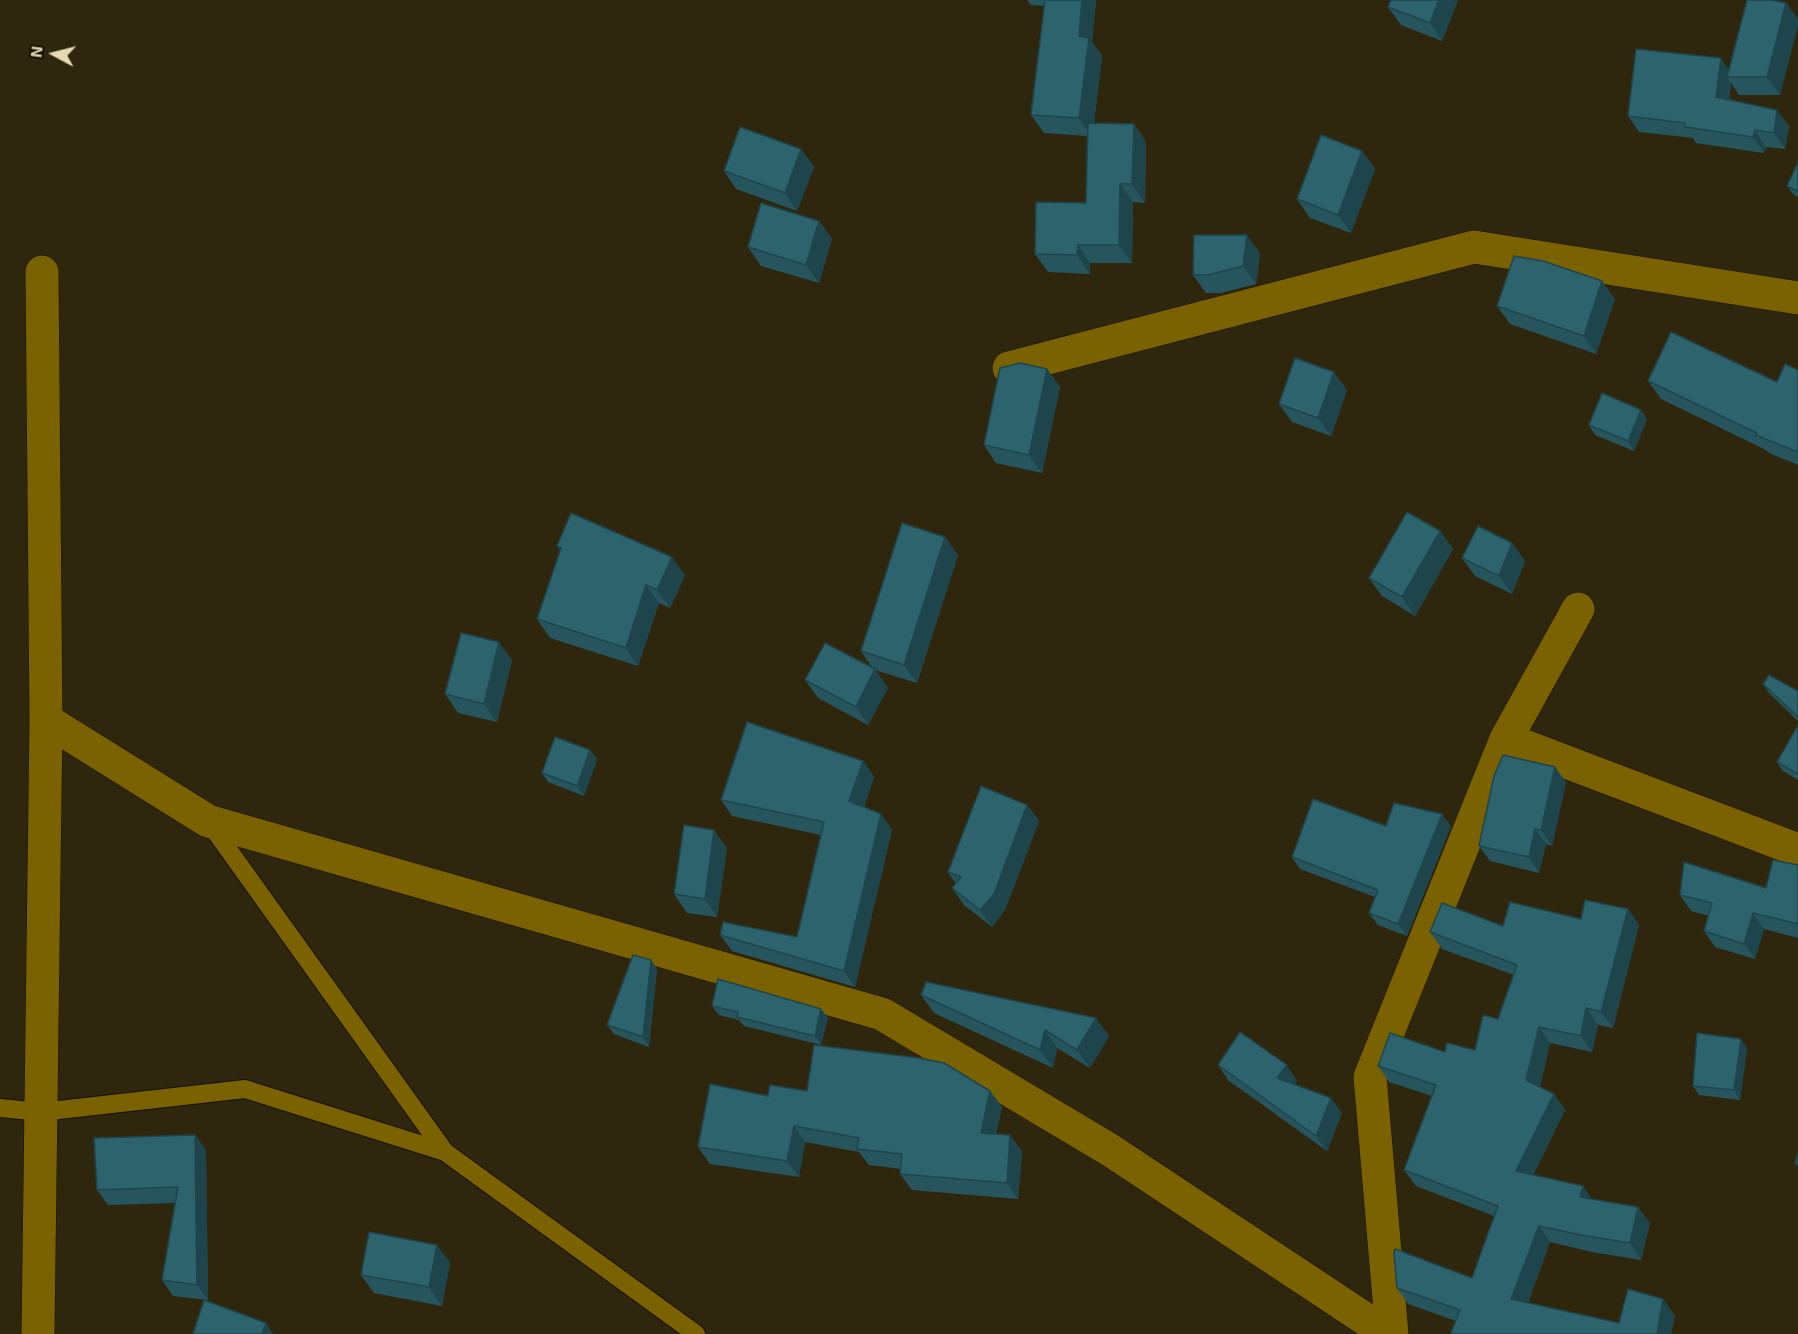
<!DOCTYPE html>
<html>
<head>
<meta charset="utf-8">
<style>
  body { margin:0 }
  #map { position:relative; width:1798px; height:1334px; overflow:hidden; background:#2f270d; font-family:"Exo 2",sans-serif }
  canvas { display:block }
  .north { position:absolute; left:24px; top:24px; width:60px; height:60px; -webkit-text-stroke:4px #170f00; paint-order:stroke; rotate:277deg; font-size:16px; font-weight:700; line-height:24px; text-align:center; color:#e5d8b2 }
  .north::after { content:''; display:block; margin:auto; width:21px; height:27px; background:#e5d8b2; clip-path:polygon(50% 0,100% 100%,50% 72%,0 100%) }
</style>
</head>
<body>
<div id="map">
<canvas width="1798" height="1334"></canvas>
<div class="north">N</div>
</div>
<script>
const context = document.querySelector('canvas').getContext('2d');
context.lineJoin = 'round';
function toPath(rows) {
  const path = new Path2D();
  for (const r of rows) {
    path.moveTo(r[0], r[1]);
    for (let i = 2; i < r.length; i += 2) path.lineTo(r[i], r[i + 1]);
  }
  return path;
}
function strokePath(path, color, width, dash) {
  context.strokeStyle = color;
  context.lineWidth = width;
  context.lineCap = dash ? 'butt' : 'round';
  context.setLineDash(dash || []);
  context.stroke(path);
}
function fillPath(path, color) {
  context.fillStyle = color;
  context.fill(path, 'evenodd');
}
const service = toPath([
  [210,824,445,1152],
  [0,1108,41,1112,245,1089,445,1152,696,1334]
]);
const minor = toPath([
  [1009,368,1474,247,1798,298],
  [46,720,208,821,882,1014,1110,1150,1388,1334],
  [1506,739,1798,850],
  [38,1334,46,720,42,272],
  [1392,1334,1370,1077,1506,739,1578,609]
]);
const wall = toPath([
  [1027,0,1096,0,1092,42,1102,56,1094,123,1134,124,1146,142,1145,203,1133,202,1132,263,1090,263,1090,274,1048,272,1035,254,1086,203,1087,136,1044,133,1031,115,1044,6,1031,5],
  [1391,0,1458,0,1442,41,1401,25,1388,7],
  [1786,3,1798,19,1798,25,1780,95,1739,95,1731,83,1729,100,1789,126,1785,149,1766,147,1764,153,1696,143,1693,138,1639,132,1628,116,1729,70],
  [801,149,814,167,797,211,736,189,724,171],
  [1362,151,1375,169,1351,233,1310,218,1297,199],
  [1798,162,1798,197,1794,195,1787,186],
  [819,221,832,239,819,283,761,266,748,247],
  [1260,253,1256,284,1221,293,1206,293,1193,275],
  [1615,299,1596,354,1510,324,1497,306],
  [1047,369,1060,387,1042,473,996,463,984,445],
  [1798,370,1798,465,1769,453,1766,450,1661,399,1648,381,1777,382],
  [1347,390,1331,436,1292,422,1279,404],
  [1641,410,1647,419,1634,451,1595,435,1589,425],
  [1440,531,1453,549,1415,616,1382,596,1369,578],
  [1512,543,1525,561,1512,594,1475,576,1462,558],
  [557,546,685,575,670,608,659,603,638,666,550,638,537,619,560,550],
  [958,555,917,683,875,670,888,688,868,725,818,698,805,680,873,669,861,651],
  [512,660,497,722,458,713,445,694],
  [1763,684,1798,691,1798,721,1769,693],
  [1798,725,1798,780,1783,771,1777,762],
  [590,750,597,759,584,796,548,782,542,773],
  [863,761,874,777,864,807,881,814,892,830,855,987,732,951,720,935,797,937,821,835,732,816,721,800],
  [1566,782,1552,846,1546,844,1539,873,1490,861,1479,846],
  [1027,805,1039,821,1005,910,992,927,964,905,952,888,956,884,948,872],
  [1386,826,1451,826,1407,936,1378,925,1369,913,1375,897,1300,869,1292,857],
  [727,848,717,917,687,913,674,894],
  [1798,865,1798,938,1764,929,1755,959,1715,947,1704,931,1709,916,1691,911,1680,895,1766,888],
  [1628,909,1639,925,1613,1028,1598,1025,1592,1052,1550,1043,1540,1087,1554,1094,1565,1110,1533,1175,1583,1186,1591,1199,1650,1223,1641,1260,1592,1252,1550,1242,1528,1303,1619,1323,1663,1299,1675,1316,1671,1334,1456,1321,1408,1304,1397,1288,1472,1278,1494,1216,1416,1186,1404,1170,1432,1096,1389,1082,1378,1066,1445,1052,1475,1050,1498,1019,1514,975,1442,949,1430,932,1581,919],
  [651,960,657,969,649,1047,614,1034,607,1025],
  [921,995,1109,1036,1090,1068,1057,1048,1053,1068,934,1013],
  [712,1006,821,1009,828,1018,821,1045,744,1026,739,1020,719,1015],
  [1747,1048,1740,1100,1699,1095,1693,1086],
  [1218,1065,1297,1081,1295,1084,1342,1113,1327,1151,1228,1080],
  [990,1091,1002,1107,996,1134,1010,1135,1022,1152,1018,1199,912,1190,900,1174,901,1169,869,1165,859,1152,805,1142,799,1177,710,1164,698,1147,768,1096],
  [195,1135,206,1150,208,1300,173,1296,162,1280,175,1203,108,1205,97,1190],
  [437,1245,450,1263,442,1306,374,1293,361,1275]
]);
const shadedWall = toPath([
  [1082,0,1096,0,1092,42,1102,56,1092,137,1079,118,1079,36],
  [1439,0,1458,0,1442,41,1430,23],
  [1786,3,1798,19,1798,25,1780,95,1767,77],
  [1721,58,1732,75,1727,77,1731,83,1728,113,1716,97],
  [1777,110,1789,126,1785,149,1774,133],
  [1134,124,1146,142,1145,203,1132,184],
  [1755,130,1766,147,1764,153,1753,137],
  [801,149,814,167,797,211,785,193],
  [1362,151,1375,169,1351,233,1338,215],
  [1120,184,1133,202,1132,263,1119,245],
  [819,221,832,239,819,283,806,265],
  [1247,235,1260,253,1256,284,1243,266],
  [1078,245,1090,263,1090,274,1077,255],
  [1602,281,1615,299,1596,354,1584,336],
  [1047,369,1060,387,1042,473,1029,455],
  [1334,372,1347,390,1331,436,1318,418],
  [1641,410,1647,419,1634,451,1628,441],
  [1440,531,1453,549,1415,616,1402,597],
  [945,537,958,555,917,683,904,665],
  [1512,543,1525,561,1512,594,1499,576],
  [672,557,685,575,670,608,657,590],
  [646,585,659,603,638,666,626,648],
  [499,642,512,660,497,722,484,704],
  [875,669,888,688,868,725,856,707],
  [590,750,597,759,584,796,577,786],
  [863,761,874,777,860,817,849,801],
  [1555,767,1566,782,1552,846,1541,830],
  [1027,805,1039,821,1005,910,992,927,980,910],
  [881,814,892,830,855,987,844,971],
  [1442,814,1451,826,1407,936,1398,924],
  [1535,829,1546,844,1539,873,1529,857],
  [714,830,727,848,717,917,705,899],
  [1628,909,1639,925,1613,1028,1601,1012],
  [1753,913,1764,929,1755,959,1744,944],
  [651,960,657,969,649,1047,643,1037],
  [1586,1008,1598,1025,1592,1052,1581,1036],
  [821,1009,828,1018,821,1045,815,1036],
  [1096,1018,1109,1036,1090,1068,1077,1050],
  [1539,1027,1550,1043,1538,1096,1526,1080],
  [1045,1030,1057,1048,1053,1068,1040,1050],
  [1741,1039,1747,1048,1740,1100,1734,1090],
  [1287,1065,1297,1081,1288,1093,1277,1078],
  [990,1091,1002,1107,993,1149,981,1133],
  [1554,1094,1565,1110,1527,1188,1516,1171],
  [1331,1098,1342,1113,1327,1151,1316,1136],
  [794,1126,805,1142,799,1177,787,1161],
  [195,1135,206,1150,208,1300,197,1285],
  [1010,1135,1022,1152,1018,1199,1007,1183],
  [1583,1186,1594,1203,1580,1197],
  [1638,1207,1650,1223,1641,1260,1630,1243],
  [1539,1226,1550,1242,1523,1315,1511,1299],
  [437,1245,450,1263,442,1306,429,1287],
  [1663,1299,1675,1316,1671,1334,1657,1334],
  [266,1323,273,1334,262,1334]
]);
const building = toPath([
  [1045,0,1082,0,1079,36,1089,38,1079,118,1031,115,1045,0],
  [1391,0,1439,0,1430,23,1388,7,1391,0],
  [1747,0,1771,0,1786,3,1767,77,1727,77,1747,0],
  [1636,49,1721,58,1716,97,1777,110,1774,133,1755,130,1753,137,1685,127,1685,123,1628,116,1636,49],
  [1088,123,1134,124,1132,184,1120,184,1119,245,1078,245,1077,255,1035,254,1036,202,1086,203,1088,123],
  [740,127,801,149,785,193,724,171,740,127],
  [1321,135,1362,151,1338,215,1297,199,1321,135],
  [1798,162,1798,191,1787,186,1798,162],
  [761,203,819,221,806,265,748,247,761,203],
  [1194,235,1247,235,1243,266,1208,275,1193,275,1194,235],
  [1514,256,1543,261,1602,281,1584,336,1497,306,1514,256],
  [1671,332,1777,382,1785,364,1798,370,1798,452,1756,435,1757,433,1648,381,1671,332],
  [1295,358,1334,372,1318,418,1279,404,1295,358],
  [1020,363,1047,369,1029,455,984,445,1000,368,1020,363],
  [1602,393,1641,410,1628,441,1589,425,1602,393],
  [1407,512,1440,531,1402,597,1369,578,1407,512],
  [571,513,672,557,657,590,646,585,626,648,537,619,561,548,557,546,571,513],
  [902,523,945,537,904,665,861,651,902,523],
  [1478,526,1512,543,1499,576,1462,558,1478,526],
  [461,633,499,642,484,704,445,694,461,633],
  [825,643,875,669,856,707,805,680,825,643],
  [1769,675,1798,691,1798,717,1763,684,1769,675],
  [747,722,863,761,849,801,881,814,844,971,720,935,723,922,797,937,824,822,721,800,747,722],
  [1798,725,1798,774,1777,762,1798,725],
  [555,737,590,750,577,786,542,773,555,737],
  [1503,755,1555,767,1541,830,1535,829,1529,857,1479,846,1494,776,1503,755],
  [981,786,1027,805,994,894,980,910,952,888,961,877,948,872,981,786],
  [1313,799,1386,826,1394,803,1442,814,1398,924,1369,913,1378,890,1292,857,1313,799],
  [684,825,714,830,705,899,674,894,684,825],
  [1773,860,1798,865,1798,924,1753,913,1744,944,1704,931,1712,903,1680,895,1684,862,1766,888,1773,860],
  [1585,900,1628,909,1601,1012,1586,1008,1581,1036,1539,1027,1526,1080,1554,1094,1516,1171,1583,1186,1580,1197,1638,1207,1630,1243,1581,1235,1539,1226,1511,1299,1619,1323,1628,1289,1663,1299,1657,1334,1453,1334,1451,1333,1460,1310,1397,1288,1394,1253,1395,1249,1472,1278,1498,1206,1404,1170,1436,1085,1378,1066,1390,1033,1445,1052,1447,1043,1475,1050,1483,1015,1498,1019,1517,965,1430,932,1442,903,1503,926,1510,902,1581,919,1585,900],
  [633,955,651,960,643,1037,607,1025,633,955],
  [718,979,821,1009,815,1036,737,1017,738,1012,712,1006,718,979],
  [926,982,1096,1018,1077,1050,1045,1030,1040,1050,921,995,926,982],
  [1240,1032,1287,1065,1277,1078,1331,1098,1316,1136,1218,1065,1240,1032],
  [1697,1033,1741,1039,1734,1090,1693,1086,1697,1033],
  [814,1045,919,1058,944,1063,990,1091,981,1133,1010,1135,1007,1183,900,1174,902,1154,857,1149,859,1138,794,1126,787,1161,698,1147,710,1084,768,1096,770,1085,807,1091,814,1045],
  [195,1135,197,1285,162,1280,178,1187,97,1190,94,1138,195,1135],
  [1798,1153,1798,1165,1795,1164,1798,1153],
  [369,1232,437,1245,429,1287,361,1275,369,1232],
  [204,1300,266,1323,262,1334,193,1334,204,1300]
]);
strokePath(service, '#170f00', 20);
strokePath(minor, '#170f00', 34);
strokePath(service, '#7b6200', 18);
strokePath(minor, '#7b6200', 33);
fillPath(wall, '#26555e');
fillPath(shadedWall, '#1f454c');
fillPath(building, '#2c636d');
strokePath(building, '#1f454c', 1.5);
</script>
</body>
</html>
